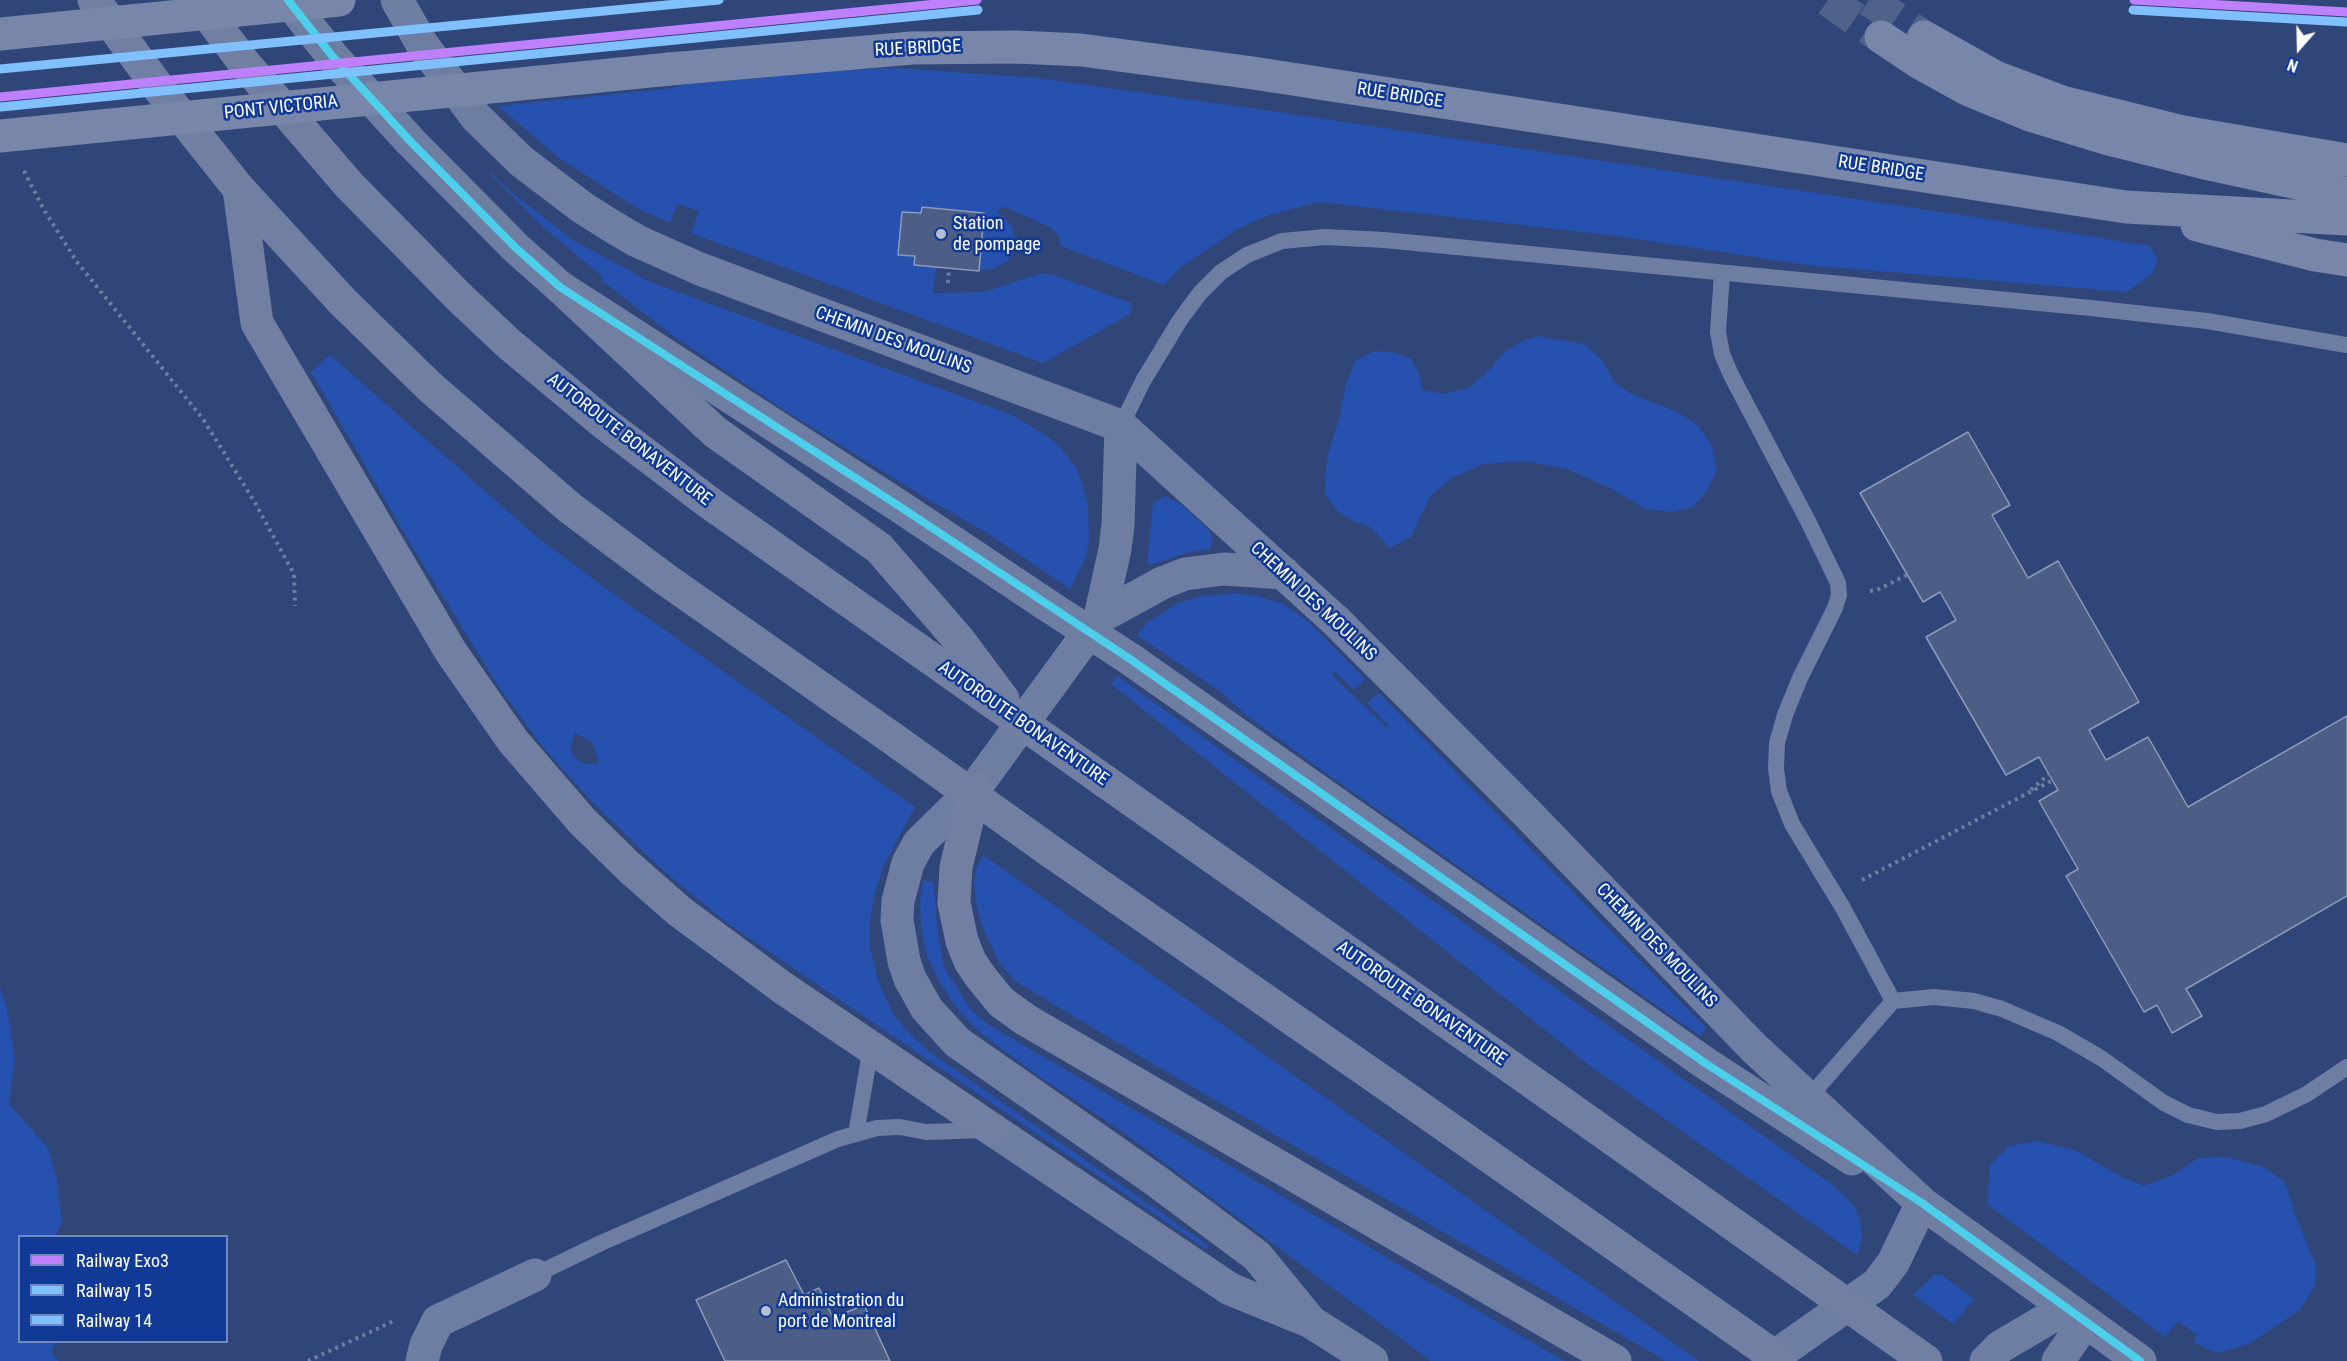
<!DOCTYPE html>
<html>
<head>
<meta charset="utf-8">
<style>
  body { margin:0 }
  #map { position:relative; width:2347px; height:1361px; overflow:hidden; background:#304678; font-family:"Roboto Condensed",sans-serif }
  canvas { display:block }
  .legend { position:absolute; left:18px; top:1235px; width:210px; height:108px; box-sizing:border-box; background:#113a97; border:2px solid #7089c1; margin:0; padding:8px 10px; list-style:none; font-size:18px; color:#fff }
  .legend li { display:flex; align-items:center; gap:12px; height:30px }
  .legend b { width:30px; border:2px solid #7089c1 }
  .north { position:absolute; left:2269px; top:18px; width:60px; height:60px; -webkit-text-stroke:4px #113a97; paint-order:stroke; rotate:200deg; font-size:16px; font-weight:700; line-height:24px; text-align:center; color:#fff }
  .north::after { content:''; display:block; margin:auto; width:21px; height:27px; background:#fff; clip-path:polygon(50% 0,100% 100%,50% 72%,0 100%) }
</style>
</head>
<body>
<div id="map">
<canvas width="2347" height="1361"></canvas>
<ul class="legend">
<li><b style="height:8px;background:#bf80ff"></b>Railway Exo3</li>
<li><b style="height:8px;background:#80c0ff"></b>Railway 15</li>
<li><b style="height:8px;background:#80c0ff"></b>Railway 14</li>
</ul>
<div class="north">N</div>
</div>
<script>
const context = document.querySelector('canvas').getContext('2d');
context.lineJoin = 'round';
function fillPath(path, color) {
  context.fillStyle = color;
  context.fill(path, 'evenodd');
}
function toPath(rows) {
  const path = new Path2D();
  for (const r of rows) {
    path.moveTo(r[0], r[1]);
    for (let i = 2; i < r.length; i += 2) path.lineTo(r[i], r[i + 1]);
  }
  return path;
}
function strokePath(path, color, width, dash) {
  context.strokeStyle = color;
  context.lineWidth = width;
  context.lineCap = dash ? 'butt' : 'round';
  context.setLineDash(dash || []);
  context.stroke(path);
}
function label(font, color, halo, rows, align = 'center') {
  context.font = font + ' "Roboto Condensed",sans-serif';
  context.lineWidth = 5;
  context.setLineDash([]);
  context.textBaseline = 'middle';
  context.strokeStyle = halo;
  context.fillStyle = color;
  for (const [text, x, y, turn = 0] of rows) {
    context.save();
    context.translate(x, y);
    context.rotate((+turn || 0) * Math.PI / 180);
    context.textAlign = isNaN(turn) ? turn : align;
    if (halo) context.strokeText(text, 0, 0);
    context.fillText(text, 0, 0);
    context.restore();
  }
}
const green = toPath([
  [895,68,1037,78,1265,110,1975,217,2149,246,2158,259,2152,274,2126,292,1807,265,1617,236,1320,202,1269,215,1239,228,1181,267,1164,285,1061,246,1058,235,1051,228,1006,207,1000,208,997,212,1011,225,1015,239,1015,250,1008,260,995,268,979,271,984,213,922,207,921,213,902,212,898,254,915,256,914,265,936,267,933,293,984,292,1042,273,1054,275,1131,303,1132,308,1130,314,1043,363,691,233,699,211,677,204,670,223,637,208,559,158,498,106,673,88,680,85,834,71],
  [491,173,512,193,573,240,648,281,1012,415,1047,436,1059,446,1077,469,1088,504,1089,539,1086,557,1070,589,986,532,931,501,781,408,672,335,601,280,603,277,542,226,490,174],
  [1537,336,1584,344,1602,360,1614,382,1630,393,1677,412,1697,425,1712,445,1717,471,1707,490,1693,507,1671,512,1646,509,1612,489,1567,469,1524,461,1483,464,1452,478,1430,496,1411,537,1390,548,1370,527,1355,522,1338,512,1325,493,1327,457,1339,419,1346,384,1355,361,1375,351,1396,353,1411,359,1420,376,1422,390,1444,394,1469,388,1486,373,1505,352,1521,342],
  [330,355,536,536,604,587,915,807,884,865,875,893,870,921,870,948,878,981,893,1014,912,1036,931,1053,1209,1246,1206,1249,727,923,660,868,593,803,542,746,499,687,410,543,311,372],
  [575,733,592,742,599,763,586,764,579,761,573,756,571,747],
  [1165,496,1178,502,1209,530,1212,538,1212,545,1209,549,1185,553,1151,565,1147,562,1153,503],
  [1235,593,1257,596,1283,604,1305,619,1365,679,1354,690,1335,672,1331,674,1387,728,1389,726,1367,703,1379,693,1706,1028,1700,1036,1327,774,1246,715,1221,692,1137,635,1147,623,1178,603,1198,597],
  [1117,676,1834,1186,1854,1205,1860,1220,1862,1238,1857,1255,1589,1065,1111,684],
  [983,855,1367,1127,1699,1361,1666,1361,1158,1067,1015,981,999,962,984,931,977,908,974,884,976,869],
  [923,880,934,883,937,927,944,967,971,1010,989,1025,1564,1361,1431,1361,1120,1130,1043,1079,992,1042,970,1023,953,1003,937,977,926,953,921,927,920,902],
  [0,987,7,1010,15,1058,9,1104,48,1148,57,1180,62,1223,55,1236,20,1236,20,1342,56,1342,51,1352,58,1361,0,1361],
  [2037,1141,2077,1151,2118,1175,2143,1186,2173,1175,2198,1158,2226,1157,2263,1167,2285,1182,2295,1214,2315,1263,2315,1285,2300,1310,2249,1344,2217,1353,2193,1342,2197,1335,2178,1321,2165,1337,1987,1204,1990,1165,2009,1146],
  [1934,1275,1942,1275,1974,1299,1953,1324,1913,1295]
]);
const building = toPath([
  [922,207,984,213,979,271,914,265,915,256,898,255,902,212,921,213,922,207],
  [1968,432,2010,505,1992,515,2028,578,2058,561,2139,702,2089,730,2106,760,2148,737,2188,807,2347,716,2347,896,2186,989,2202,1016,2172,1033,2157,1005,2144,1012,2066,876,2078,869,2039,801,2058,790,2039,757,2006,775,1926,637,1956,620,1940,592,1923,602,1860,493,1968,432],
  [786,1260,804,1295,819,1288,833,1318,864,1305,890,1361,725,1361,696,1300,786,1260]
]);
const primaryTunnel = toPath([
  [1828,0,1881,37],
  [1869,0,1924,37]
]);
const path = toPath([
  [24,171,44,210,77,262,203,419,254,501,294,574,295,606],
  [948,283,949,268],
  [1870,591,1877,590,1907,575],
  [2031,790,2049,774],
  [1862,880,2053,780],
  [308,1361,394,1321]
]);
const service = toPath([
  [1722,274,1718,332,1722,354,1731,375,1808,521,1838,583,1839,595,1835,608,1800,678,1785,715,1777,743,1776,769,1779,791,1792,824,1843,908,1893,1001,1805,1102],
  [1121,426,1143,381,1180,320,1200,293,1221,272,1247,255,1282,241,1325,237,1384,240,2091,308,2207,321,2347,345],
  [1893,1001,1934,997,1974,1001,2002,1009,2058,1033,2101,1058,2164,1103,2188,1115,2217,1122,2240,1121,2266,1114,2307,1094,2347,1067],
  [856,1134,871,1047],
  [535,1275,601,1243,838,1139,877,1128,900,1127,926,1132,986,1130]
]);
const minor = toPath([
  [422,1361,426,1345,438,1321,535,1275]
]);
const tertiary = toPath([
  [288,0,333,57,411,142,517,249,560,287,899,506,1047,605],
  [397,0,422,44,476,117,521,161,583,208,610,225,637,241,700,269,1121,426,1336,621,1526,812,1754,1048,1922,1203,2140,1361],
  [1121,426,1118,525,1115,549,1100,617,975,788,919,843,908,863,898,901,897,920,904,961,910,979,927,1009,957,1042,1155,1180,1257,1256,1311,1322],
  [1100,617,1162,583,1185,574,1224,569,1284,573],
  [1130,659,1705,1063,1852,1159],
  [993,1130,1230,1289,1311,1322,1372,1361],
  [1768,1361,1877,1284,1893,1263,1922,1203],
  [1986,1361,2000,1347,2066,1308],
  [2058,1361,2085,1322]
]);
const primary = toPath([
  [1881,37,1920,63,1969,90,2030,115,2105,138,2209,164,2347,194],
  [1924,37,1995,77,2062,102,2183,132,2347,160],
  [670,69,912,48,1017,47,1081,50,1253,73,2126,207,2347,219],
  [2197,225,2315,255,2347,260]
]);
const motorway = toPath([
  [94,0,161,91,239,189,342,301,430,387,570,508,665,579,889,736],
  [197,0,245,64,349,185,459,297,509,344,604,423,711,504,1021,722],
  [239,189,257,323,451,652,513,741,582,821,629,867,679,911,783,988,993,1130],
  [560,287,715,432,879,548,959,640,1003,699],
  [1106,782,1562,1103],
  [975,788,956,867,954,903,962,941,970,961,980,976,1001,1002,1026,1020,1615,1361],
  [1053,853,1393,1089]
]);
const rail = toPath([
  [956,2,974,0]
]);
const tertiaryBridge = toPath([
  [1047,605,1130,659]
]);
const primaryBridge = toPath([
  [0,34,339,0],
  [0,136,670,69]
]);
const motorwayBridge = toPath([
  [1021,722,1106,782],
  [889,736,1053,853],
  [1393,1089,1781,1361],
  [1562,1103,1926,1361]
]);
const bus1 = toPath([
  [288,0,333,57,411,142,517,249,560,287,899,506,1130,659,1705,1063,1922,1203,2140,1361]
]);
const rail1 = toPath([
  [2134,0,2347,12],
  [0,97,977,0]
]);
const rail2 = toPath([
  [2133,10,2346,22],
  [1,107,978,10]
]);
const rail3 = toPath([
  [0,69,719,0]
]);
const markers = [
  [941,234,6,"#b7bed0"],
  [766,1311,6,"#b7bed0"]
];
const streetNames = [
  ["RUE BRIDGE",918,49,-3],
  ["RUE BRIDGE",1400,96,9],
  ["PONT VICTORIA",281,108,-6],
  ["RUE BRIDGE",1881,169,9],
  ["CHEMIN DES MOULINS",893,341,20],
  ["AUTOROUTE BONAVENTURE",629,440,38],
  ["CHEMIN DES MOULINS",1313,602,43],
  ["AUTOROUTE BONAVENTURE",1023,724,35],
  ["CHEMIN DES MOULINS",1656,946,46],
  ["AUTOROUTE BONAVENTURE",1421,1004,35]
];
const poiNames = [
  ["Station",953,224],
  ["de pompage",953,245],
  ["Administration du",778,1301],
  ["port de Montreal",778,1322]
];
fillPath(green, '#2651ae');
fillPath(building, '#4c5e86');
strokePath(building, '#8e9bb8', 1.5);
strokePath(primaryTunnel, '#4f628c', 33, [33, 16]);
strokePath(path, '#6e7ea3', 4, [3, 4.5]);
strokePath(service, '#6e7ea3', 16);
strokePath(minor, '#6e7ea3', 33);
strokePath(tertiary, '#6e7ea3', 33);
strokePath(primary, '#7887a9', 33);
strokePath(motorway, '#707fa2', 33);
strokePath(rail, '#707fa2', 7);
strokePath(rail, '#113a97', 4.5, [14]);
strokePath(tertiaryBridge, '#6e7ea3', 33);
strokePath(primaryBridge, '#7887a9', 33);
strokePath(motorwayBridge, '#707fa2', 33);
strokePath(bus1, '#4dcfeb', 8);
strokePath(rail1, '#bf80ff', 9);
strokePath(rail2, '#80c0ff', 9);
strokePath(rail3, '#80c0ff', 9);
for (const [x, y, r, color] of markers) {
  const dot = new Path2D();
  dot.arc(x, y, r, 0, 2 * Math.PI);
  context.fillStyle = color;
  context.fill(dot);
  strokePath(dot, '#113a97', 2);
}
label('18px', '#fff', '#113a97', streetNames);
label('18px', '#fff', '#113a97', poiNames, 'left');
</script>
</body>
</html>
